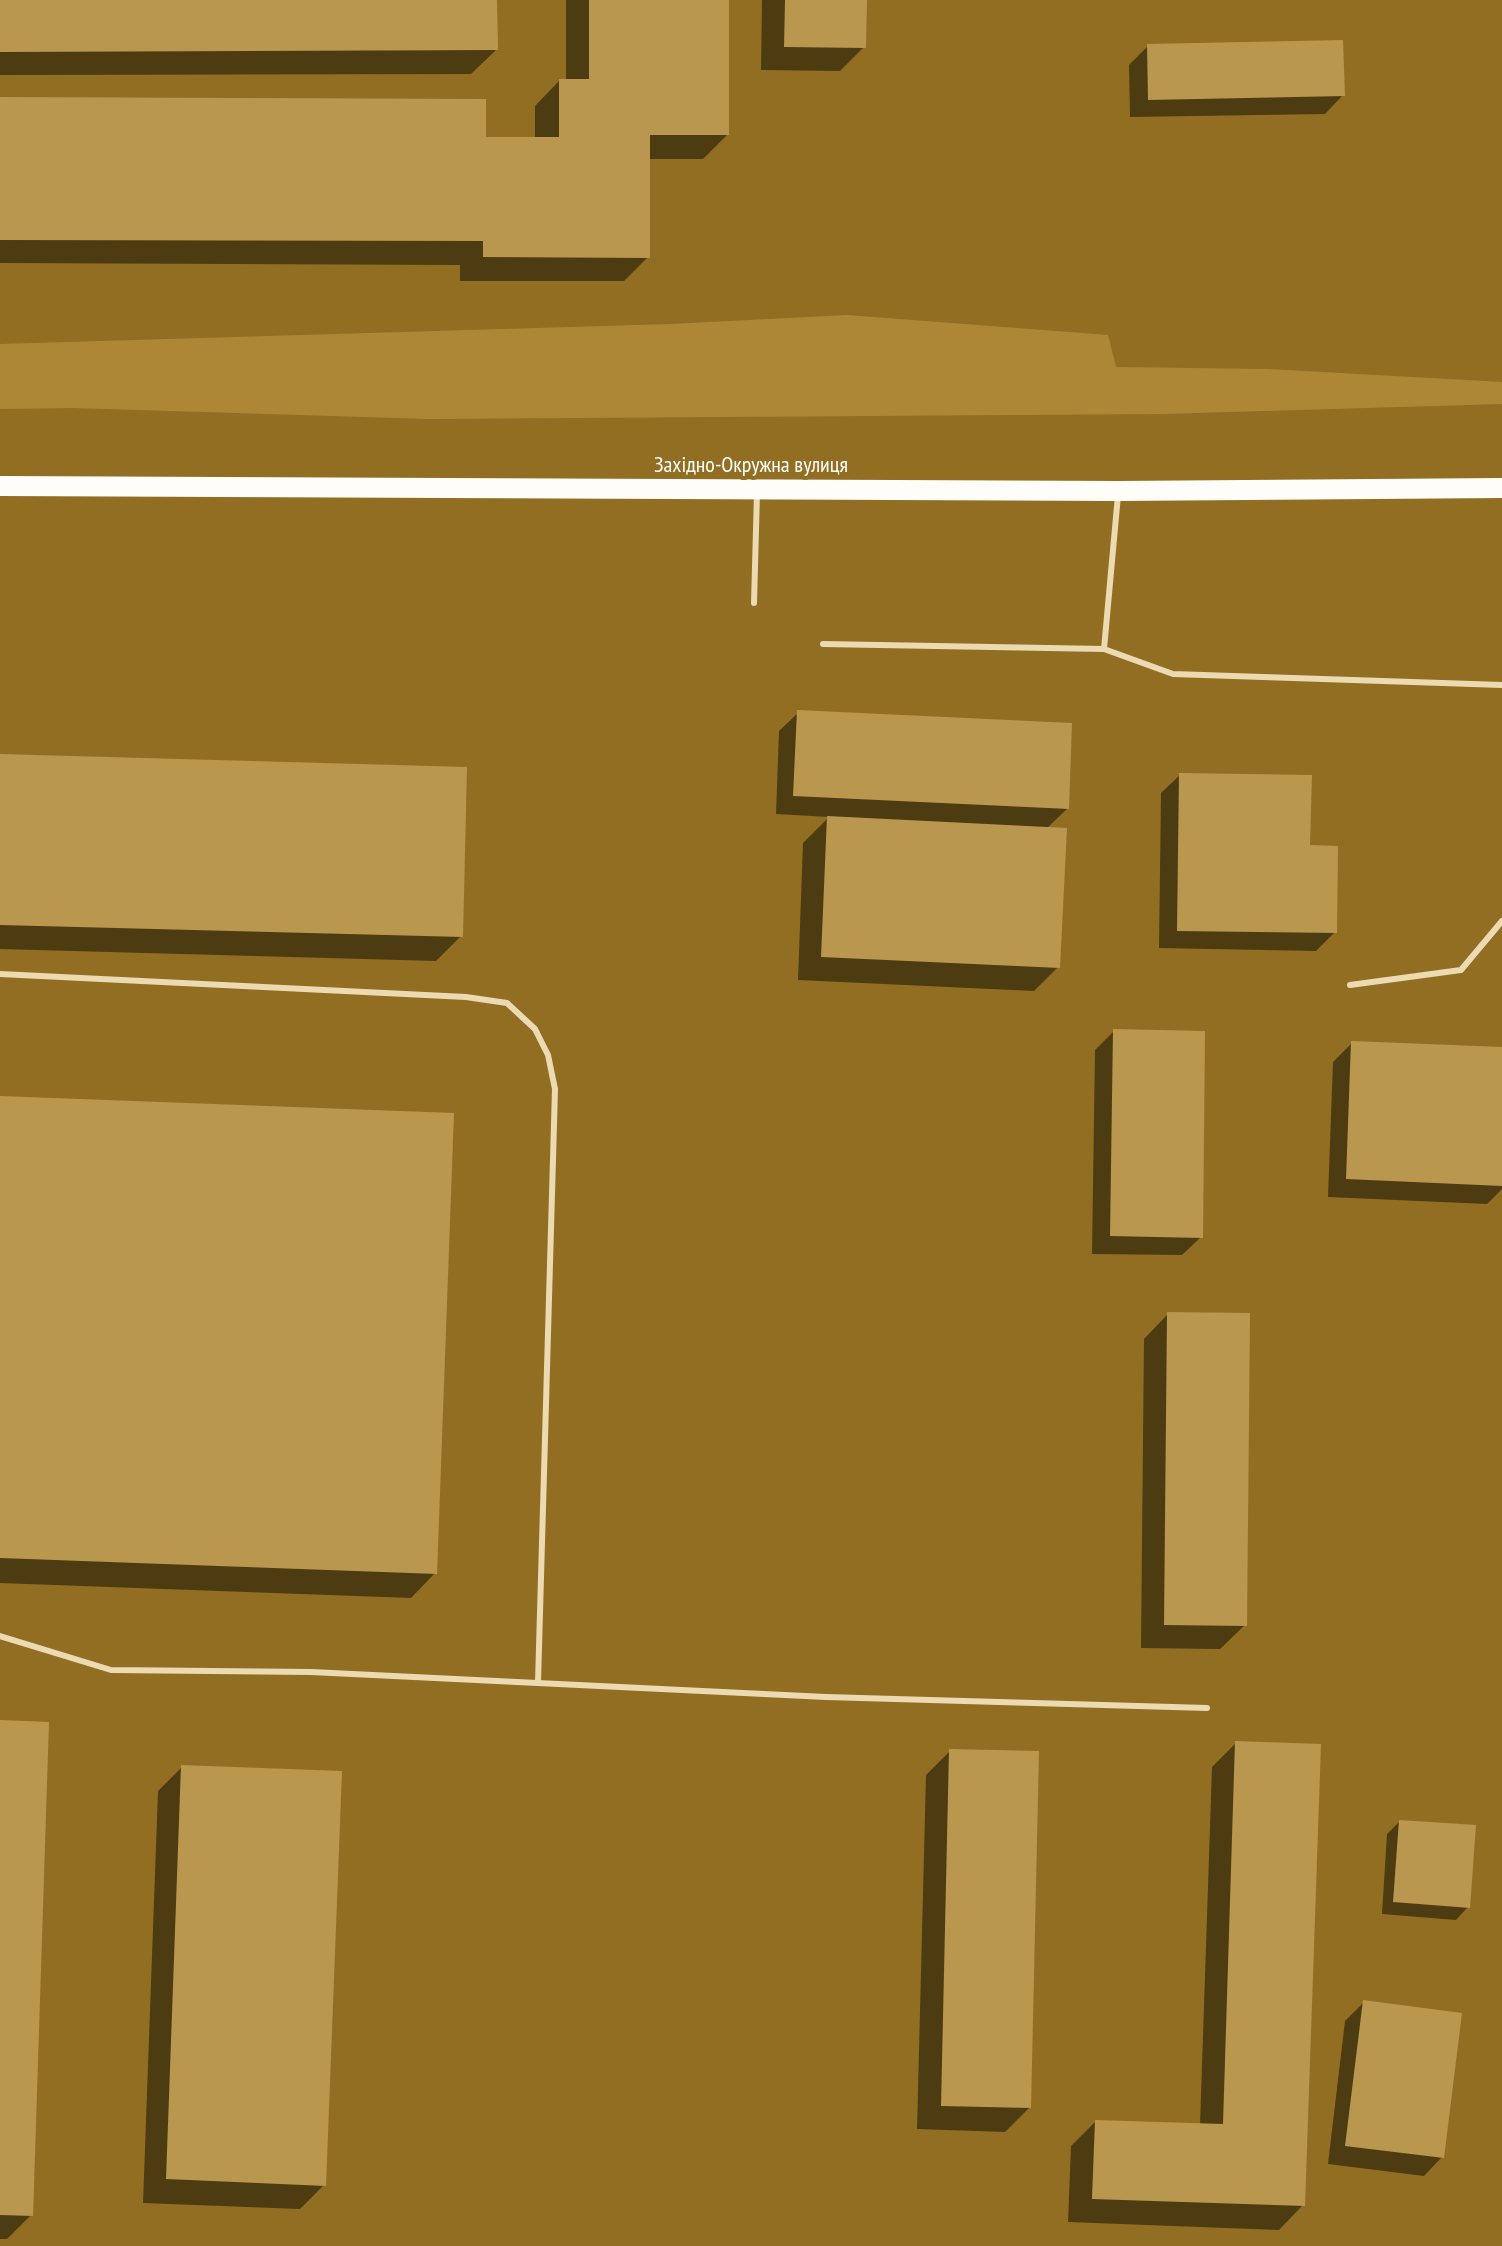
<!DOCTYPE html>
<html>
<head>
<meta charset="utf-8">
<style>
  body { margin:0 }
  canvas { display:block; background:#916e22 }
</style>
</head>
<body>
<canvas width="1502" height="2246"></canvas>
<script>
const context = document.querySelector('canvas').getContext('2d');
context.lineJoin = 'round';
function fillPath(path, color) {
  context.fillStyle = color;
  context.fill(path, 'evenodd');
}
function toPath(rows) {
  const path = new Path2D();
  for (const r of rows) {
    path.moveTo(r[0], r[1]);
    for (let i = 2; i < r.length; i += 2) path.lineTo(r[i], r[i + 1]);
  }
  return path;
}
function strokePath(path, color, width, dash) {
  context.strokeStyle = color;
  context.lineWidth = width;
  context.lineCap = dash ? 'butt' : 'round';
  context.setLineDash(dash || []);
  context.stroke(path);
}
function label(font, color, halo, rows, align = 'center') {
  context.font = font + ' "PT Sans Narrow",sans-serif';
  context.lineWidth = 8;
  context.setLineDash([]);
  context.textBaseline = 'middle';
  context.strokeStyle = halo;
  context.fillStyle = color;
  for (const [text, x, y, turn = 0] of rows) {
    context.save();
    context.translate(x, y);
    context.rotate((+turn || 0) * Math.PI / 180);
    context.textAlign = isNaN(turn) ? turn : align;
    if (halo) context.strokeText(text, 0, 0);
    context.fillText(text, 0, 0);
    context.restore();
  }
}
const green = toPath([
  [847,315,1108,335,1116,367,1268,369,1502,382,1502,404,1162,414,429,419,73,408,0,409,0,344,671,324]
]);
const shadow = toPath([
  [0,0,495,0,496,50,471,74,0,75],
  [566,0,727,0,727,135,703,159,648,159,648,257,624,281,460,281,460,265,0,263,0,99,484,139,535,139,535,106,559,81,566,81],
  [762,0,865,0,864,47,840,71,761,70],
  [1148,46,1343,95,1325,114,1130,117,1129,65],
  [798,713,1067,809,1046,829,1058,967,1034,991,798,980,803,843,829,817,776,814,779,731],
  [0,756,461,936,436,961,0,949],
  [1180,775,1308,847,1335,932,1316,951,1159,948,1161,793],
  [1114,1031,1201,1237,1182,1255,1092,1254,1095,1050],
  [1352,1043,1502,1049,1502,1189,1487,1204,1328,1197,1333,1062],
  [0,1098,435,1573,411,1598,0,1583],
  [1168,1314,1245,1625,1220,1649,1141,1648,1144,1339],
  [0,1722,31,2215,7,2239,0,2239],
  [1236,1743,1303,2205,1279,2230,1068,2222,1071,2146,1095,2122,1200,2125,1212,1767],
  [950,1751,1029,2108,1005,2132,917,2129,926,1775],
  [182,1767,324,2185,300,2209,143,2203,158,1791],
  [1399,1822,1468,1907,1456,1920,1382,1914,1387,1834],
  [1364,2002,1442,2157,1424,2176,1328,2164,1345,2021]
]);
const building = toPath([
  [0,0,497,0,498,50,0,52],
  [589,0,729,0,729,135,650,135,650,258,483,257,483,241,0,240,0,97,486,99,486,137,559,137,559,79,589,79],
  [785,0,867,0,866,48,784,47],
  [1343,40,1345,96,1148,100,1147,44],
  [797,710,1072,723,1069,809,793,796],
  [0,754,467,767,463,937,0,925],
  [1179,773,1312,775,1310,845,1338,846,1337,933,1177,931],
  [827,816,1067,828,1060,968,821,957],
  [1113,1029,1205,1031,1203,1238,1110,1236],
  [1351,1041,1502,1047,1502,1186,1346,1179],
  [0,1096,454,1113,437,1574,0,1558],
  [1167,1312,1250,1313,1247,1626,1164,1625],
  [0,1720,49,1722,33,2216,0,2215],
  [1235,1741,1321,1744,1305,2206,1092,2199,1095,2120,1223,2124],
  [949,1749,1039,1751,1031,2108,941,2106],
  [181,1765,342,1771,326,2186,166,2179],
  [1399,1820,1476,1825,1470,1908,1393,1902],
  [1363,2000,1462,2013,1444,2158,1345,2146]
]);
const lane = toPath([
  [754,603,757,493],
  [823,644,1104,649,1118,495],
  [1104,649,1173,674,1502,685],
  [0,974,466,997,507,1003,535,1029,548,1055,555,1089,538,1682],
  [1350,985,1461,970,1502,921],
  [0,1636,111,1670,311,1672,826,1697,1207,1708]
]);
const primary = toPath([
  [0,486,1118,491,1502,488]
]);
const streetNames = [
  ["Західно-Окружна вулиця",751,466]
];
fillPath(green, '#ae8736');
fillPath(shadow, '#0007');
fillPath(building, '#b9974f');
strokePath(lane, '#ecdab3', 6);
strokePath(primary, '#fffdf9', 20);
label('22px', '#fff', '#916e22', streetNames);
</script>
</body>
</html>
